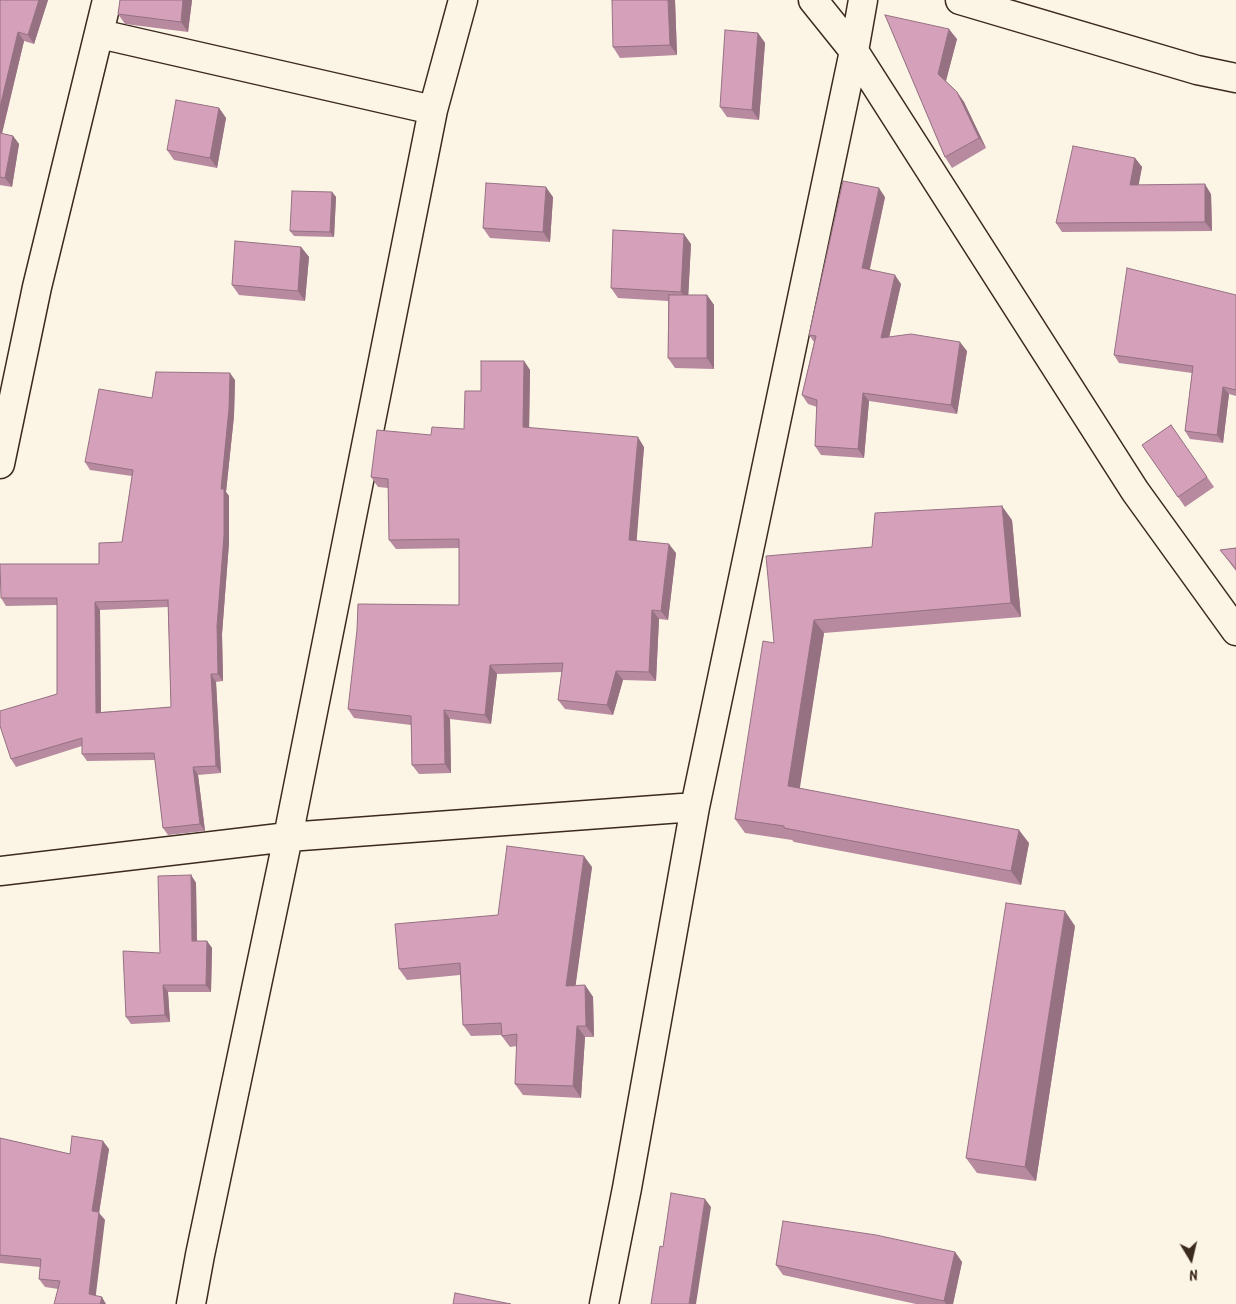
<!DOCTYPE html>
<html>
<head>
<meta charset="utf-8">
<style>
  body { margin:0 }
  #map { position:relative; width:1236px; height:1304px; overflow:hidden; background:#fcf5e5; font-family:Kalam,sans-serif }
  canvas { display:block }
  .north { position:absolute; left:1166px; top:1234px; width:50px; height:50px; -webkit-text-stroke:4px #fcf5e5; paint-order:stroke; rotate:171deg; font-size:14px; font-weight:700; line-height:20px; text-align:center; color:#3b2a1e }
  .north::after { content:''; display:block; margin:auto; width:18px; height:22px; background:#3b2a1e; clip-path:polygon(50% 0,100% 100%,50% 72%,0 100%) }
</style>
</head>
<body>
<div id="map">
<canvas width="1236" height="1304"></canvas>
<div class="north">N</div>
</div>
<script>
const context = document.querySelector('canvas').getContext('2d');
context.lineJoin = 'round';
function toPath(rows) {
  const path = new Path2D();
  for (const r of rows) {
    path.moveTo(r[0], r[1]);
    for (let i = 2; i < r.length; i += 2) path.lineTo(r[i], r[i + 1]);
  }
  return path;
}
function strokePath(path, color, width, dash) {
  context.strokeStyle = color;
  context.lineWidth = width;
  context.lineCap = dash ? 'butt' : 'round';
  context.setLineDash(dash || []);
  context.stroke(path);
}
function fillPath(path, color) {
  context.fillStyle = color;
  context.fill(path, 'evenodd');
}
const minor = toPath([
  [813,0,854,51,1135,491,1236,631],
  [960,0,1197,70,1236,78],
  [100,34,433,110],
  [0,464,37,287,107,0],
  [0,871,288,837,695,807],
  [191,1304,200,1255,288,837,433,110,463,0],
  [604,1304,627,1188,695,807,854,51,863,0]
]);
const wall = toPath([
  [0,0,48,0,34,44,24,41,2,134,13,136,19,144,12,187,0,185],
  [120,0,192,0,188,32,125,24,118,14],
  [675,0,677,55,620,58,613,47],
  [885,15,957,39,946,81,957,92,964,102,986,148,952,168,945,157],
  [758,33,765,43,759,120,727,117,720,107],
  [219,108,226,118,217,168,174,160,167,150],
  [1135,158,1142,167,1138,185,1211,194,1212,231,1062,232,1056,223],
  [332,192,336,197,334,237,294,236,290,231],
  [553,197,550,242,490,238,483,228],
  [885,197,870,269,901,284,889,337,967,351,957,414,869,401,864,458,821,455,815,446,817,407,808,404,802,395,814,342,809,335],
  [691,244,688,295,707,295,714,305,714,369,675,368,668,358,668,301,618,298,611,288],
  [301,247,309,257,305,301,239,295,232,285],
  [1236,295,1236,396,1229,394,1223,443,1190,439,1185,431,1192,373,1119,363,1114,355],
  [524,361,530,370,529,428,644,447,636,541,676,553,668,620,659,619,656,681,623,680,613,715,565,709,558,700,562,672,497,674,491,724,450,719,451,773,419,774,412,765,411,725,354,718,348,709,459,605,459,548,396,549,389,540,388,488,378,487,371,477,431,435,464,429,481,391],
  [235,380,234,416,226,492,229,496,229,543,222,634,223,681,216,682,221,773,198,775,205,831,168,835,163,828,155,760,87,761,82,754,82,746,16,767,11,759,57,694,57,605,6,606,1,598,99,564,122,542,132,476,90,470,85,462,152,398],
  [168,607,171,707,101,712,100,610],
  [1171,425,1214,487,1185,507,1142,445],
  [1012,520,1021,617,824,633,799,788,1029,843,1021,885,794,842,792,840,745,833,735,819,774,643,872,547],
  [1236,548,1236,571,1220,550],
  [592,867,575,986,585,985,593,997,594,1037,585,1037,581,1098,523,1095,515,1084,517,1046,510,1047,501,1035,471,1036,463,1025,460,975,407,980,399,969,498,915],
  [191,875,196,883,197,941,207,941,212,948,211,992,168,992,170,1022,131,1024,126,1017,160,953],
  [1075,926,1036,1181,977,1173,966,1158],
  [0,1138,70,1154,109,1149,99,1213,105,1220,58,1289,45,1287,39,1279,40,1267,0,1263],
  [955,1252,962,1262,953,1304,916,1304,783,1275,776,1265]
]);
const shadedWall = toPath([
  [39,0,48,0,34,44,28,35],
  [183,0,192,0,188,32,181,22],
  [668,0,675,0,677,55,670,45],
  [949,29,957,39,945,84,938,74],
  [18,32,24,41,0,141,0,107],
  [758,33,765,43,759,120,752,110],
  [957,92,964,102,986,148,979,138],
  [219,108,226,118,217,168,210,158],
  [13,136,19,144,12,187,5,178],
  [1135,158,1142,167,1137,194,1130,185],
  [1205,184,1211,194,1212,231,1205,222],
  [546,187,553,197,550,242,543,232],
  [879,188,885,197,868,276,862,268],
  [332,192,336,197,334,237,330,232],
  [684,234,691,244,688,302,681,292],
  [301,247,309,257,305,301,298,291],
  [895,275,901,284,887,347,881,338],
  [707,295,714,305,714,369,707,358],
  [960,342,967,351,957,414,951,405],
  [524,361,530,370,529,436,523,427],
  [230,373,235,380,234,416,226,492,229,496,229,543,222,634,223,681,218,674,217,626,221,489],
  [1223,387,1229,394,1223,443,1217,435],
  [863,393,869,401,864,458,858,449],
  [638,437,644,447,636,549,629,540],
  [1002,506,1012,520,1021,617,1011,603],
  [669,544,676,553,668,620,661,611],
  [95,602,100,610,101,720,96,713],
  [652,610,659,619,656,681,649,672],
  [814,620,824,633,798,800,788,786],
  [490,665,497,674,491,724,485,715],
  [616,671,623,680,613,715,607,705],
  [211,674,216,682,221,773,216,766],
  [444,710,450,719,451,773,445,764],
  [193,767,198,775,205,831,200,824],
  [1019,830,1029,843,1021,885,1011,871],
  [584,856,592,867,574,997,566,986],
  [191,875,196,883,197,948,192,941],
  [1065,911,1075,926,1036,1181,1025,1167],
  [207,941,212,948,211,992,206,985],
  [163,985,168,992,170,1022,165,1015],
  [585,985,593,997,594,1037,586,1026],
  [577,1026,585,1037,581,1098,573,1086],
  [103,1141,109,1149,99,1213,105,1220,95,1302,89,1294,92,1211],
  [705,1199,711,1207,696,1304,689,1304],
  [955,1252,962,1262,953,1304,946,1304,944,1301],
  [102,1297,106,1304,100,1304]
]);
const building = toPath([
  [0,0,39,0,28,35,18,32,0,107,0,0],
  [120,0,183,0,181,22,118,14,120,0],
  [612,0,668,0,670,45,613,47,612,0],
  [885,15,949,29,938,74,957,92,979,138,945,157,885,15],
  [725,30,758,33,752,110,720,107,725,30],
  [176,100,219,108,210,158,167,150,176,100],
  [0,133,13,136,5,178,0,177,0,133],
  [1073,146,1135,158,1130,185,1205,184,1205,222,1056,223,1073,146],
  [843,181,879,188,862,268,895,275,881,338,911,334,960,342,951,405,863,393,858,449,815,446,817,400,802,395,816,336,809,335,843,181],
  [486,183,546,187,543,232,483,228,486,183],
  [292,191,332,192,330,232,290,231,292,191],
  [613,230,684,234,681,292,611,288,613,230],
  [235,241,301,247,298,291,232,285,235,241],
  [1127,268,1236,295,1236,390,1223,387,1217,435,1185,431,1193,366,1114,355,1127,268],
  [669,295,707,295,707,358,668,358,669,295],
  [481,361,524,361,523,427,638,437,629,540,669,544,661,611,652,610,649,672,616,671,607,705,558,700,563,663,490,665,485,715,444,710,445,764,412,765,411,716,348,709,357,630,358,604,459,605,459,539,389,540,388,479,371,477,377,430,431,435,432,427,464,429,465,391,481,391,481,361],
  [156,372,230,373,229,409,221,489,224,489,224,536,217,626,218,674,211,674,216,766,193,767,200,824,163,828,154,753,82,754,82,738,11,759,0,726,0,711,57,694,57,598,1,598,0,564,99,564,99,543,122,542,133,470,85,462,99,389,152,398,156,372],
  [168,600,171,707,96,713,95,602,168,600],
  [1171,425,1207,477,1178,497,1142,445,1171,425],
  [1002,506,1011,603,814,620,788,786,1019,830,1011,871,784,828,784,826,735,819,763,641,774,643,766,556,872,547,875,513,1002,506],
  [1236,548,1236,569,1220,550,1236,548],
  [507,846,584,856,566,986,585,985,586,1026,577,1026,573,1086,515,1084,517,1034,502,1036,501,1023,463,1025,460,963,399,969,395,924,498,915,507,846],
  [191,875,192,941,207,941,206,985,163,985,165,1015,126,1017,123,951,160,953,158,876,191,875],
  [1006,903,1065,911,1025,1167,966,1158,1006,903],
  [72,1136,103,1141,92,1211,99,1212,89,1294,102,1297,100,1304,54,1304,60,1281,39,1279,41,1259,0,1255,0,1138,70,1154,72,1136],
  [671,1193,705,1199,689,1304,651,1304,660,1246,663,1247,671,1193],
  [783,1221,876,1235,955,1252,944,1301,776,1265,783,1221],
  [455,1293,511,1304,453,1304,455,1293]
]);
strokePath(minor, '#3b2a1e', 31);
strokePath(minor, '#fcf5e5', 28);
fillPath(wall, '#b78aa0');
fillPath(shadedWall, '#957182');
fillPath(building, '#d5a1ba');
strokePath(building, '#957182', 1);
</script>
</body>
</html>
